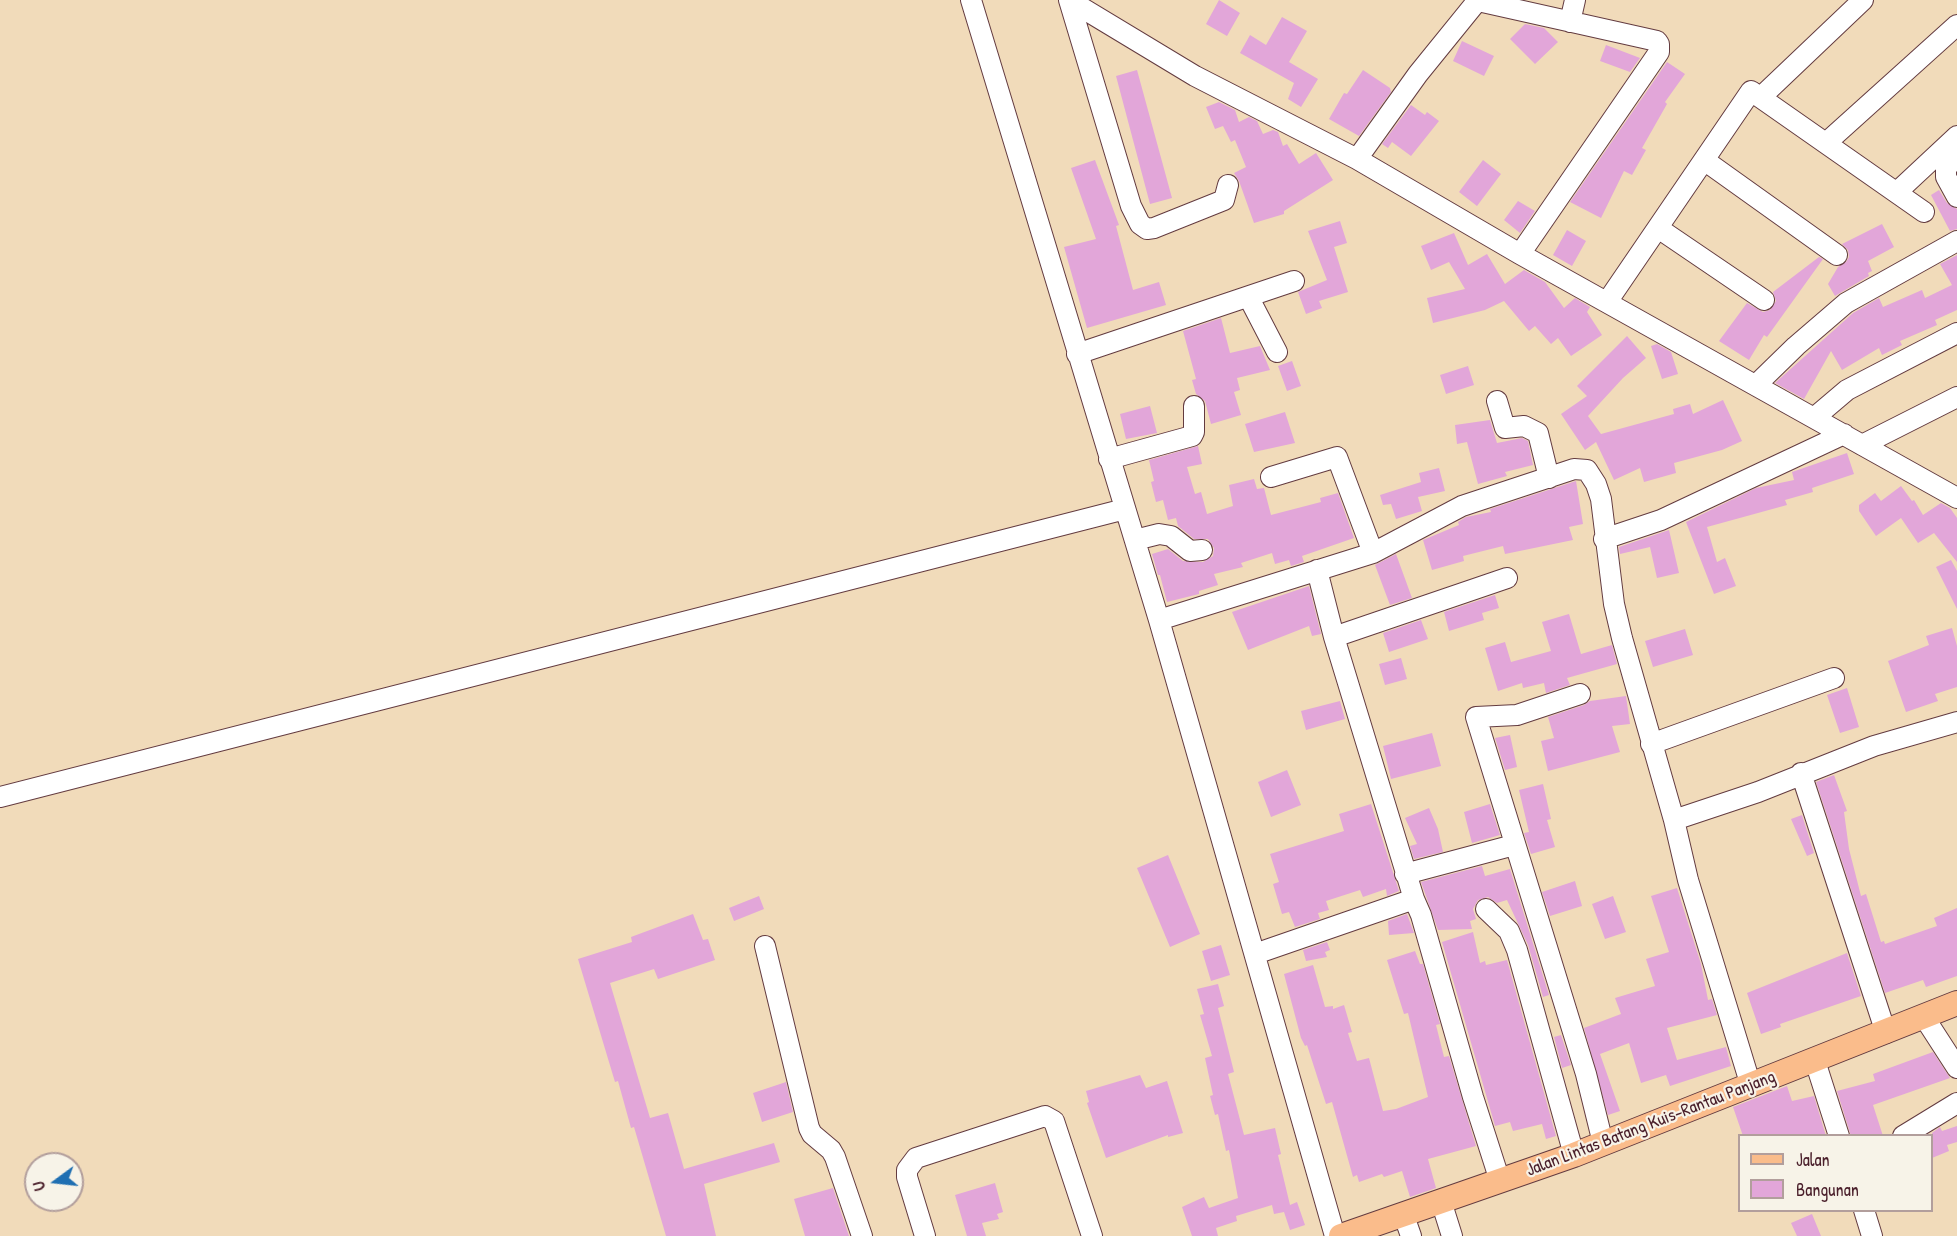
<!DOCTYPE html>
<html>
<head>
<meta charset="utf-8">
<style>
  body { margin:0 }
  #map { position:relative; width:1957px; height:1236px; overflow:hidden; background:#f1dbba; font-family:"Patrick Hand",sans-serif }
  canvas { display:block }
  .legend { position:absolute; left:1738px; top:1134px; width:195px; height:78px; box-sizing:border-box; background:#f7f3e8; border:2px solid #b29e9c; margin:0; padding:8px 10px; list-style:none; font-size:18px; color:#4a1f2b }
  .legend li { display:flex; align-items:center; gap:12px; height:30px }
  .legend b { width:30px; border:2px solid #b29e9c }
  .north { position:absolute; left:24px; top:1152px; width:60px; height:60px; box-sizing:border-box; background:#f7f3e8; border:2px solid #b29e9c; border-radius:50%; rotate:255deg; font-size:16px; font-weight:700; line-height:24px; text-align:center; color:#4a1f2b }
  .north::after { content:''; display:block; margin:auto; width:21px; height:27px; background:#1f6fb2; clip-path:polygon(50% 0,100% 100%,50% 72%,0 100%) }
</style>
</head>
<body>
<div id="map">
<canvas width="1957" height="1236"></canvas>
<ul class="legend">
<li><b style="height:8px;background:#fabc8b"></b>Jalan</li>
<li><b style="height:16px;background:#e2a6d9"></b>Bangunan</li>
</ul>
<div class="north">U</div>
</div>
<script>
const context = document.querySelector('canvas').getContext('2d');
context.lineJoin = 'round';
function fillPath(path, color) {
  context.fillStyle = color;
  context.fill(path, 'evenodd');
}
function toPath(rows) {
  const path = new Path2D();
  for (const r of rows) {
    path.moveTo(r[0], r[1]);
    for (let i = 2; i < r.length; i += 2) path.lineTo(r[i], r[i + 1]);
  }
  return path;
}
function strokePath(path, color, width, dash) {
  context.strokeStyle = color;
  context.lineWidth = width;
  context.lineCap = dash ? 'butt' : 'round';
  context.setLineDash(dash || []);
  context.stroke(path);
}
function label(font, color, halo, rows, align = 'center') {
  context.font = font + ' "Patrick Hand",sans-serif';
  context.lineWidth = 4.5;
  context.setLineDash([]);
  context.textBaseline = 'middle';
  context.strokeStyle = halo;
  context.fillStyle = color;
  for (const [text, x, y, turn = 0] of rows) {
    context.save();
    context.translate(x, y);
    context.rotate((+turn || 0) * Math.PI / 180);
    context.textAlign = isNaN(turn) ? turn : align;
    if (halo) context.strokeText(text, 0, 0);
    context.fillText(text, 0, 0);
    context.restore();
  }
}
const building = toPath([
  [1219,0,1240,13,1227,36,1206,24],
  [1282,17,1307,31,1289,62,1318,79,1301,107,1288,99,1294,83,1240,53,1250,35,1266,45],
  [1525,24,1544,28,1558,42,1535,64,1510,39],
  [1462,41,1494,56,1484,76,1453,61],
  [1606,45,1640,58,1630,72,1600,61],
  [1667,62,1685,74,1665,102,1667,104,1642,148,1646,150,1632,175,1624,171,1601,218,1570,202],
  [1137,70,1172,198,1150,204,1116,76],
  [1363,70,1390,88,1391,92,1359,136,1329,119,1344,93,1347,94],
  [1219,102,1235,110,1239,122,1249,117,1257,121,1263,134,1273,130,1278,132,1283,146,1287,144,1299,164,1316,153,1333,180,1284,211,1284,214,1254,223,1239,181,1234,173,1246,167,1235,140,1231,142,1223,126,1215,129,1206,107],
  [1411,105,1425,115,1427,112,1439,121,1411,156,1392,142,1388,148,1382,144],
  [1095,160,1119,225,1116,226,1133,290,1159,282,1166,305,1087,328,1064,247,1096,239,1071,168],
  [1483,160,1501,174,1477,206,1459,192],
  [1939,190,1947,203,1957,209,1957,229,1950,231,1931,195],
  [1518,201,1535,211,1520,233,1504,220],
  [1340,221,1347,243,1334,247,1348,292,1319,301,1322,308,1306,314,1298,292,1327,280,1308,231],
  [1882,224,1894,247,1868,261,1872,271,1868,273,1869,276,1835,296,1828,284,1838,267,1846,262,1849,257,1848,250,1842,244],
  [1567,230,1586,241,1572,266,1553,255],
  [1454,233,1468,265,1487,254,1505,284,1524,270,1545,282,1564,308,1575,298,1590,307,1587,312,1602,335,1571,356,1558,338,1551,344,1535,326,1529,331,1504,301,1485,310,1433,323,1427,298,1465,289,1449,262,1431,270,1421,246],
  [1957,255,1957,310,1935,320,1937,325,1900,341,1902,345,1882,355,1879,348,1842,370,1831,351,1804,399,1775,383,1853,313,1879,298,1883,307,1922,290,1925,298,1952,285,1940,264],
  [1819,257,1823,259,1767,337,1764,335,1749,360,1719,341,1747,303,1763,312,1770,310,1776,301,1773,292],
  [1221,318,1230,353,1260,346,1270,370,1237,378,1240,390,1234,392,1241,415,1211,424,1205,401,1196,394,1192,380,1196,379,1183,331],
  [1627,336,1646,358,1623,378,1588,416,1601,434,1674,414,1673,409,1690,404,1693,414,1723,400,1742,441,1722,450,1674,463,1676,473,1644,482,1640,468,1614,480,1596,442,1585,450,1561,414,1587,396,1577,386],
  [1657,344,1671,352,1678,374,1662,379,1651,346],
  [1292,361,1301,386,1287,391,1278,366],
  [1468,366,1474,385,1446,394,1440,375],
  [1150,406,1157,433,1126,439,1120,414],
  [1285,412,1295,443,1254,452,1245,424],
  [1490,420,1497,443,1522,438,1528,441,1533,465,1505,472,1507,476,1478,484,1467,442,1457,444,1455,425],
  [1198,446,1202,464,1187,467,1195,494,1201,492,1207,514,1233,506,1229,485,1254,479,1257,489,1264,488,1271,515,1321,502,1320,498,1338,493,1354,538,1302,556,1304,562,1291,566,1289,560,1275,564,1272,553,1241,563,1243,567,1214,574,1218,585,1199,591,1199,594,1167,602,1160,575,1158,575,1152,554,1168,549,1183,561,1203,562,1213,556,1214,548,1208,539,1194,539,1178,526,1176,518,1168,520,1163,500,1156,502,1151,482,1154,481,1149,460],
  [1847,453,1854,474,1812,488,1813,492,1785,500,1787,505,1707,527,1717,562,1725,558,1736,586,1714,594,1686,522,1756,488,1794,480,1792,472],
  [1439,468,1445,491,1418,497,1422,511,1396,519,1391,504,1383,505,1380,495,1421,482,1419,473],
  [1576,481,1583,524,1569,527,1573,540,1505,554,1503,546,1463,556,1464,561,1432,570,1423,540,1459,525,1458,522,1466,517,1491,512,1490,509],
  [1901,486,1912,501,1914,500,1923,515,1941,503,1950,508,1957,518,1957,562,1934,533,1918,543,1901,518,1876,536,1859,511,1859,505,1875,493,1881,501],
  [1669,530,1679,573,1657,578,1650,547,1620,554,1619,547],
  [1396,554,1412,598,1390,605,1375,565],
  [1951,560,1957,571,1957,609,1936,567],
  [1309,586,1321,634,1312,636,1309,626,1248,650,1232,612],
  [1495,595,1499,608,1482,613,1484,620,1449,631,1444,612],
  [1569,614,1581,654,1612,645,1617,664,1567,678,1570,685,1546,693,1544,683,1523,688,1522,683,1498,691,1485,648,1505,642,1511,662,1551,651,1542,622],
  [1421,620,1428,639,1389,652,1383,633],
  [1952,628,1957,646,1957,687,1935,694,1938,701,1906,712,1888,661,1929,645,1926,636],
  [1685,629,1693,655,1653,667,1645,641],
  [1401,658,1407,679,1385,685,1379,664],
  [1847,688,1859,727,1840,733,1827,695],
  [1626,696,1630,724,1612,726,1620,752,1548,771,1541,741,1554,738,1548,717,1584,705,1590,701],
  [1340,701,1345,719,1306,730,1301,711],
  [1432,733,1441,766,1391,779,1383,746],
  [1510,735,1517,767,1505,770,1495,738],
  [1287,770,1301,805,1271,817,1258,782],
  [1834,775,1847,811,1844,812,1849,849,1861,896,1866,894,1881,942,1884,941,1885,944,1937,926,1934,918,1957,908,1957,976,1926,987,1923,980,1885,993,1816,782],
  [1543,784,1551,819,1547,820,1555,847,1531,854,1524,833,1529,832,1519,790],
  [1371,804,1399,891,1387,896,1386,889,1363,897,1360,890,1326,901,1329,910,1318,913,1320,919,1295,927,1289,912,1282,914,1273,884,1279,882,1270,854,1344,831,1339,814],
  [1490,804,1500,835,1472,843,1464,812],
  [1429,808,1438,829,1443,852,1414,859,1410,846,1417,844,1405,818],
  [1802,815,1814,853,1807,856,1791,819],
  [1168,855,1200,934,1170,947,1137,868],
  [1482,866,1485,876,1510,869,1549,995,1543,997,1528,945,1507,900,1497,903,1488,897,1478,900,1473,909,1476,919,1470,921,1472,929,1438,930,1421,882],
  [1575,881,1582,906,1550,916,1542,892],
  [1677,888,1701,964,1708,1000,1712,999,1717,1015,1667,1028,1677,1060,1726,1047,1731,1066,1670,1086,1666,1075,1641,1083,1629,1043,1600,1054,1620,1111,1608,1115,1584,1028,1621,1014,1615,998,1655,986,1646,959,1669,952,1651,896],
  [759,896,764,909,734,921,729,908],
  [1613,896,1626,932,1605,939,1592,904],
  [693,914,703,940,708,939,715,960,658,979,654,969,610,983,650,1118,668,1113,684,1169,774,1143,780,1162,704,1184,716,1236,666,1236,634,1127,631,1128,618,1081,615,1082,578,959,632,942,631,937],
  [1407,914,1414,933,1389,935,1388,921],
  [1473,932,1480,963,1485,961,1486,965,1507,960,1556,1136,1546,1139,1542,1124,1513,1131,1510,1122,1495,1126,1442,942],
  [1327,942,1330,950,1325,952,1327,957,1306,961,1303,950],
  [1221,945,1230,975,1211,981,1202,951],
  [1415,951,1420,964,1423,964,1440,1024,1436,1025,1444,1057,1449,1056,1476,1146,1428,1159,1436,1188,1410,1197,1402,1171,1384,1177,1382,1174,1359,1182,1357,1175,1353,1177,1332,1102,1326,1104,1307,1045,1305,1046,1301,1038,1284,974,1313,965,1325,1007,1333,1006,1333,1009,1344,1005,1352,1032,1348,1033,1357,1061,1369,1058,1383,1111,1396,1109,1428,1097,1408,1013,1404,1014,1387,960],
  [1847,953,1861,996,1780,1024,1781,1027,1761,1034,1747,993],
  [1218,984,1224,1006,1218,1008,1234,1072,1228,1074,1244,1135,1275,1128,1281,1154,1278,1155,1290,1205,1297,1202,1305,1225,1290,1230,1284,1212,1274,1214,1272,1205,1236,1216,1237,1221,1216,1228,1218,1236,1192,1236,1182,1207,1204,1197,1209,1208,1238,1198,1229,1150,1226,1151,1218,1114,1215,1115,1210,1096,1213,1095,1205,1058,1212,1056,1200,1015,1204,1014,1197,989],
  [1561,1035,1571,1065,1562,1068,1554,1037],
  [1933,1052,1950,1078,1873,1105,1883,1136,1851,1136,1837,1091,1875,1081,1873,1074],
  [1140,1075,1146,1088,1167,1081,1183,1133,1168,1137,1168,1135,1106,1158,1087,1103,1089,1102,1086,1091],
  [786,1082,793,1112,762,1122,753,1093],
  [1787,1086,1792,1101,1814,1096,1826,1136,1743,1136,1733,1107],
  [1957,1126,1957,1142,1947,1145,1949,1151,1932,1158,1932,1133,1940,1127,1942,1131],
  [995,1183,1003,1212,997,1214,999,1219,982,1223,986,1236,967,1236,955,1195],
  [833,1188,849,1236,805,1236,794,1199],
  [1812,1214,1821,1236,1797,1236,1791,1223]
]);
const minor = toPath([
  [971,0,1159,620,1335,1236],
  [1069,0,1195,76,1357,159,1520,254,1957,498],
  [1069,0,1131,206,1140,224,1147,229,1154,228,1224,200,1228,185],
  [1478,1,1657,41,1659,44,1659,52,1520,254],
  [1570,22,1575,0],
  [1761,97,1863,0],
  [1826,143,1957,25],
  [1957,153,1946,169,1946,177,1957,197],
  [1357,159,1418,74,1478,0],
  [1704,160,1837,255],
  [1897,192,1957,136],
  [1658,228,1764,300],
  [1249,298,1277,352],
  [1607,302,1751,91,1924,212],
  [1077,354,1294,281],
  [1756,385,1796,346,1846,303,1957,241],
  [1497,401,1505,428,1524,426,1538,433,1549,478],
  [1814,418,1847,390,1957,333],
  [1862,445,1957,397],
  [1109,459,1192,436,1194,432,1194,406],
  [1271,477,1337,457,1373,553],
  [1604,539,1661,520,1844,434],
  [1135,540,1159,534,1171,536,1190,551,1202,550],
  [1159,620,1373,553,1462,506,1574,469,1587,470,1596,484,1601,499,1614,604,1622,638,1674,820,1688,880,1751,1086],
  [1334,637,1507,578],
  [1580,694,1517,715,1476,717,1586,1074,1603,1143],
  [1651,744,1834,678],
  [1801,773,1886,1033],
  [0,797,1125,509],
  [1674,820,1758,792,1874,746,1957,722],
  [1405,874,1514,845],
  [1414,899,1421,915,1473,1097,1500,1181],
  [1486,909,1509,931,1517,950,1574,1155],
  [765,946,809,1128,812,1134,831,1150,835,1157,862,1236],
  [1255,954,1414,899,1334,637,1317,570],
  [1924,1017,1957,1068],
  [1815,1061,1839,1136],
  [1903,1136,1957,1103],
  [1441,1201,1452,1236],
  [1864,1210,1872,1236],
  [1404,1216,1411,1236],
  [925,1236,907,1177,907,1170,916,1158,1045,1116,1054,1121,1092,1236]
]);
const major = toPath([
  [1341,1236,1574,1155,1957,1003]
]);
const streetNames = [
  ["Jalan Lintas Batang Kuis–Rantau Panjang",1651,1124,-21]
];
fillPath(building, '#e2a6d9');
strokePath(minor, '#633b40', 22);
strokePath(major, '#633b40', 26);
strokePath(minor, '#fff', 20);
strokePath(major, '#fabc8b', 24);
label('18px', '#4a1f2b', '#f7f3e8', streetNames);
</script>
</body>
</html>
